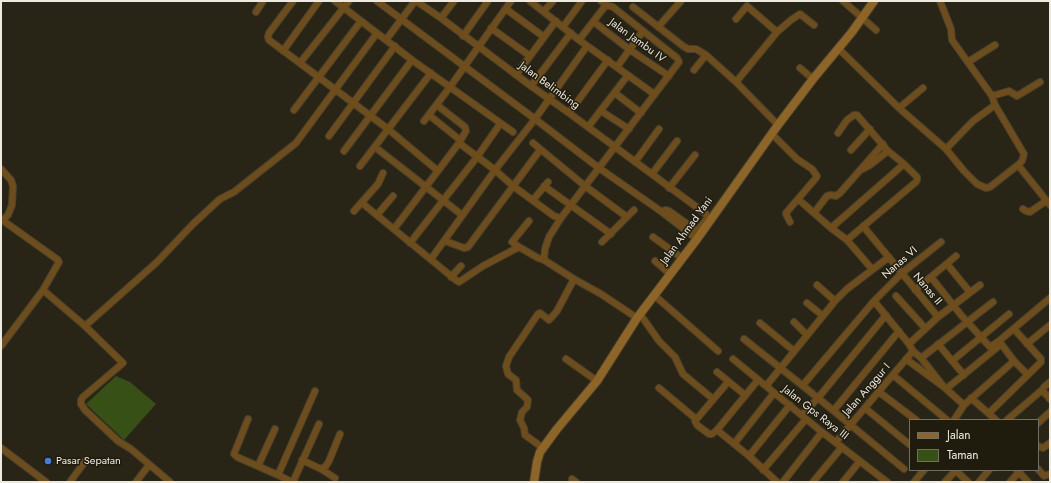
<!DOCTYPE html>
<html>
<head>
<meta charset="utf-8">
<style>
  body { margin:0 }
  #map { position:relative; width:1051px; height:483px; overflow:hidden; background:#282516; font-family:Jost,sans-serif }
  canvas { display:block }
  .frame { position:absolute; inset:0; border:2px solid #edeae1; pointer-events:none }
  .legend { position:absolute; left:909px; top:419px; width:130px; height:52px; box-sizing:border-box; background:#1f1b0d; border:1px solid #716e62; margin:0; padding:5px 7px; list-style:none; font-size:12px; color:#edeae1 }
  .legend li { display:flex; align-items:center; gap:8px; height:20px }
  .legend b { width:20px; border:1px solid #716e62 }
</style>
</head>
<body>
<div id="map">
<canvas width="1051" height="483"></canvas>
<div class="frame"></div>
<ul class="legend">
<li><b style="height:5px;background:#8f6525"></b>Jalan</li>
<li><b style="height:11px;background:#375016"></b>Taman</li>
</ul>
</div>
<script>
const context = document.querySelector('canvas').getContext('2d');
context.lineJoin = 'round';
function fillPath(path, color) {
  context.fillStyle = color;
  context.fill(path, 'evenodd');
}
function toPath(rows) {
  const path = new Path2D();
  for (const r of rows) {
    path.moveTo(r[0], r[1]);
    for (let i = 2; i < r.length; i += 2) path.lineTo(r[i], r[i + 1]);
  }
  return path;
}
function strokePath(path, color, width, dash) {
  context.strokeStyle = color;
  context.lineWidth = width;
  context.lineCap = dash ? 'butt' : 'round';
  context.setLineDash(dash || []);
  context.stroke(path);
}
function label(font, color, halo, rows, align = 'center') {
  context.font = font + ' Jost,sans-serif';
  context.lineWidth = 3;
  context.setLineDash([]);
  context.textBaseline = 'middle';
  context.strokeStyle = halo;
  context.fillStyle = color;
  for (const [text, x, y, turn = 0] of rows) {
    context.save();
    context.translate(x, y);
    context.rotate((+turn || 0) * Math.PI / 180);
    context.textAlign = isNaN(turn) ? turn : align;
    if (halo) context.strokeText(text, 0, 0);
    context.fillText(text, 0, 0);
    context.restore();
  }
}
const green = toPath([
  [116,376,130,382,156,404,124,440,86,404]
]);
const street = toPath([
  [293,1,269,33,268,37,269,40,388,129,438,171],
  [335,1,412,60,513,132],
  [377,1,535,119,599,168,662,212,697,239],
  [416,1,441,18,531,86,569,113,706,214,707,217,706,220,693,236],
  [530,1,579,40,654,94],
  [843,1,876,30],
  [940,1,951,29,952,40,992,96,995,105,1024,154,1022,161,1018,165,1050,205],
  [633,7,683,46,688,49,696,49,706,55,736,82],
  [506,9,544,37],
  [544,11,553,1],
  [256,12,263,1],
  [441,18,454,1],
  [736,19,747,6,777,32],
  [594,22,630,50,669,76],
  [563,27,582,1],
  [658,27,681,1],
  [491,28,530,56],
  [463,36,488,1],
  [386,40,415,1],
  [579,40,606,5],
  [838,48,899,108,946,149,964,171,977,184,986,188,990,187,1018,165],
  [283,51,319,1],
  [968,62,995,45],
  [300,63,349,1],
  [617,67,643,31],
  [800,68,813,79],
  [694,70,706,55],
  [516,75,556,21],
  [531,86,571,33],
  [615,93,641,113],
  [992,96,1009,91,1017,96,1040,82],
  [899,108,923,88],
  [294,110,361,21],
  [601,111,629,129],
  [569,113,608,60],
  [429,115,460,140],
  [424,121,450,87,511,1],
  [778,125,736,82,777,32,791,20,800,14,814,25],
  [588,127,628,75],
  [838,133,847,120,854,115,857,115,888,151,904,164,917,177,917,180,916,182,847,240],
  [772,134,797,159,812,169,817,176,816,178,786,213,786,214,790,222],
  [329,136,395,46],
  [459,143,495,170,513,186,554,216,561,218,679,62,677,58,643,31,613,7,606,5,601,1],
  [533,143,585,186,627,217],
  [375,147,462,215],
  [946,149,973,121,995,105],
  [851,150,870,129],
  [344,151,412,60],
  [635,162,659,129],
  [360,166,431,73],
  [1,169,11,180,13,186,12,205,8,215,4,219,5,222,58,260,59,262,43,290,1,346],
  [863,169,870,165,888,151],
  [652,174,677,141],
  [544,186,611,234],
  [669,188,695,155],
  [798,199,831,228,847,240,872,269],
  [533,200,548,182],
  [362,203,457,281],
  [1023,209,1026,211,1030,212,1046,201],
  [354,211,378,184,383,173],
  [662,212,665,210,669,211,697,231],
  [814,213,827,196,831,195,836,196,840,193,883,144],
  [377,215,393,196],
  [561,218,549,237,545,249,544,260,574,279,601,294,637,318],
  [863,226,938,317],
  [831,228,904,164],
  [394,229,459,143,466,131,465,127,437,105],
  [653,237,682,258],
  [445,241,464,248,468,247,540,150],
  [602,242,634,210],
  [410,243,477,157,500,124],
  [519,247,512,242,529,221],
  [431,259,495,170,535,119,587,46],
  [655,261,670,274],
  [947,264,969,291],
  [451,277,461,266],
  [931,277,961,315,990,347,999,341,1050,298],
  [459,282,483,266,519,247,538,258,544,260],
  [817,285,835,301],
  [43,290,85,326],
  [915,290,956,256],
  [654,295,718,351],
  [896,296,925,328],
  [874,301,909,344,913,351,921,358,944,387],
  [807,303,823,316],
  [640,314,659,341,675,357,683,374,713,399],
  [794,322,807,335],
  [760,323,794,351],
  [744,339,818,398,904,469],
  [999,341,1014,361,1028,375],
  [909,344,938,317,980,285],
  [938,344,964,375],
  [1027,344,1050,325],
  [921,358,993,302],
  [566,359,597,381],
  [733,359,822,432,887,482],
  [906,359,944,387,964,405],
  [952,361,1009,314],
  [717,372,745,395],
  [893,375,947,420],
  [728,382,695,421,697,425,709,434,712,434,717,430,758,380],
  [803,385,874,301,902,273,941,242],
  [766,386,835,301,847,289,889,257],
  [1044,387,1050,382],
  [659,388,696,419],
  [946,389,999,346],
  [879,392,916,420],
  [971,398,996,420],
  [865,408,910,445],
  [834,410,899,331],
  [989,413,1041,362,1041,359,1014,329],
  [802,415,818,398,886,315],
  [248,419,234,454,237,457,278,475,292,482],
  [954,420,964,405,1014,361],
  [1007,420,1042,390,1050,399],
  [1038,423,1050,412],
  [717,430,749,456,777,482],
  [836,442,913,351],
  [734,444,774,393],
  [1038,446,1043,448,1050,443],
  [1,448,46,482],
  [543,448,525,435,524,428,520,420,522,412,527,407,528,400,517,390,516,380,508,374,506,366,509,357,538,314,540,313,549,320,551,318,557,311,574,279],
  [749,456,790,405],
  [302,460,321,469,335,478],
  [258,466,275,429],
  [321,469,326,466,329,461,340,434],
  [1038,469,1044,476,1050,474],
  [763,470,806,419],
  [955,470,968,482],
  [1017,470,1028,482],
  [278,475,315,391],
  [572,479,576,482],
  [70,482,86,460],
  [136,482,149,465],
  [170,482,131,449,118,441,85,410,81,404,81,400,83,397,123,363,85,326,157,262,193,224,220,199,234,192,296,143,377,33],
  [293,482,319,424],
  [783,482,822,432],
  [813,482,842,447],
  [843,482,860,461],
  [914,482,924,470],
  [945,482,956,470],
  [979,482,989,470],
  [1010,482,1019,472]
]);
const secondary = toPath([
  [534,482,537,462,540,452,557,429,597,381,637,318,697,239,778,125,813,79,852,32,874,1]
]);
const markers = [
  [48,461,4,"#3f7fe0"]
];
const streetNames = [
  ["Jalan Jambu IV",637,41,36],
  ["Jalan Belimbing",549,86,36],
  ["Jalan Ahmad Yani",687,231,-54],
  ["Nanas VI",900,263,-41],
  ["Nanas II",927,289,50],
  ["Jalan Anggur I",867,390,-49],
  ["Jalan Gps Raya III",815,413,38]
];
const poiNames = [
  ["Pasar Sepatan",56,461]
];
fillPath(green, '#375016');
strokePath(street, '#444132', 8);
strokePath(secondary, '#444132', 10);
strokePath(street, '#6e4d1a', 6);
strokePath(secondary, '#8f6525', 8);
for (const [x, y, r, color] of markers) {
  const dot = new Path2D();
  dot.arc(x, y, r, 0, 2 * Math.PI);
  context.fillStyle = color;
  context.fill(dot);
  strokePath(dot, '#1f1b0d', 1.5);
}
label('11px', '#edeae1', '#1f1b0d', streetNames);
label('11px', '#edeae1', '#1f1b0d', poiNames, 'left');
</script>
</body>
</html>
